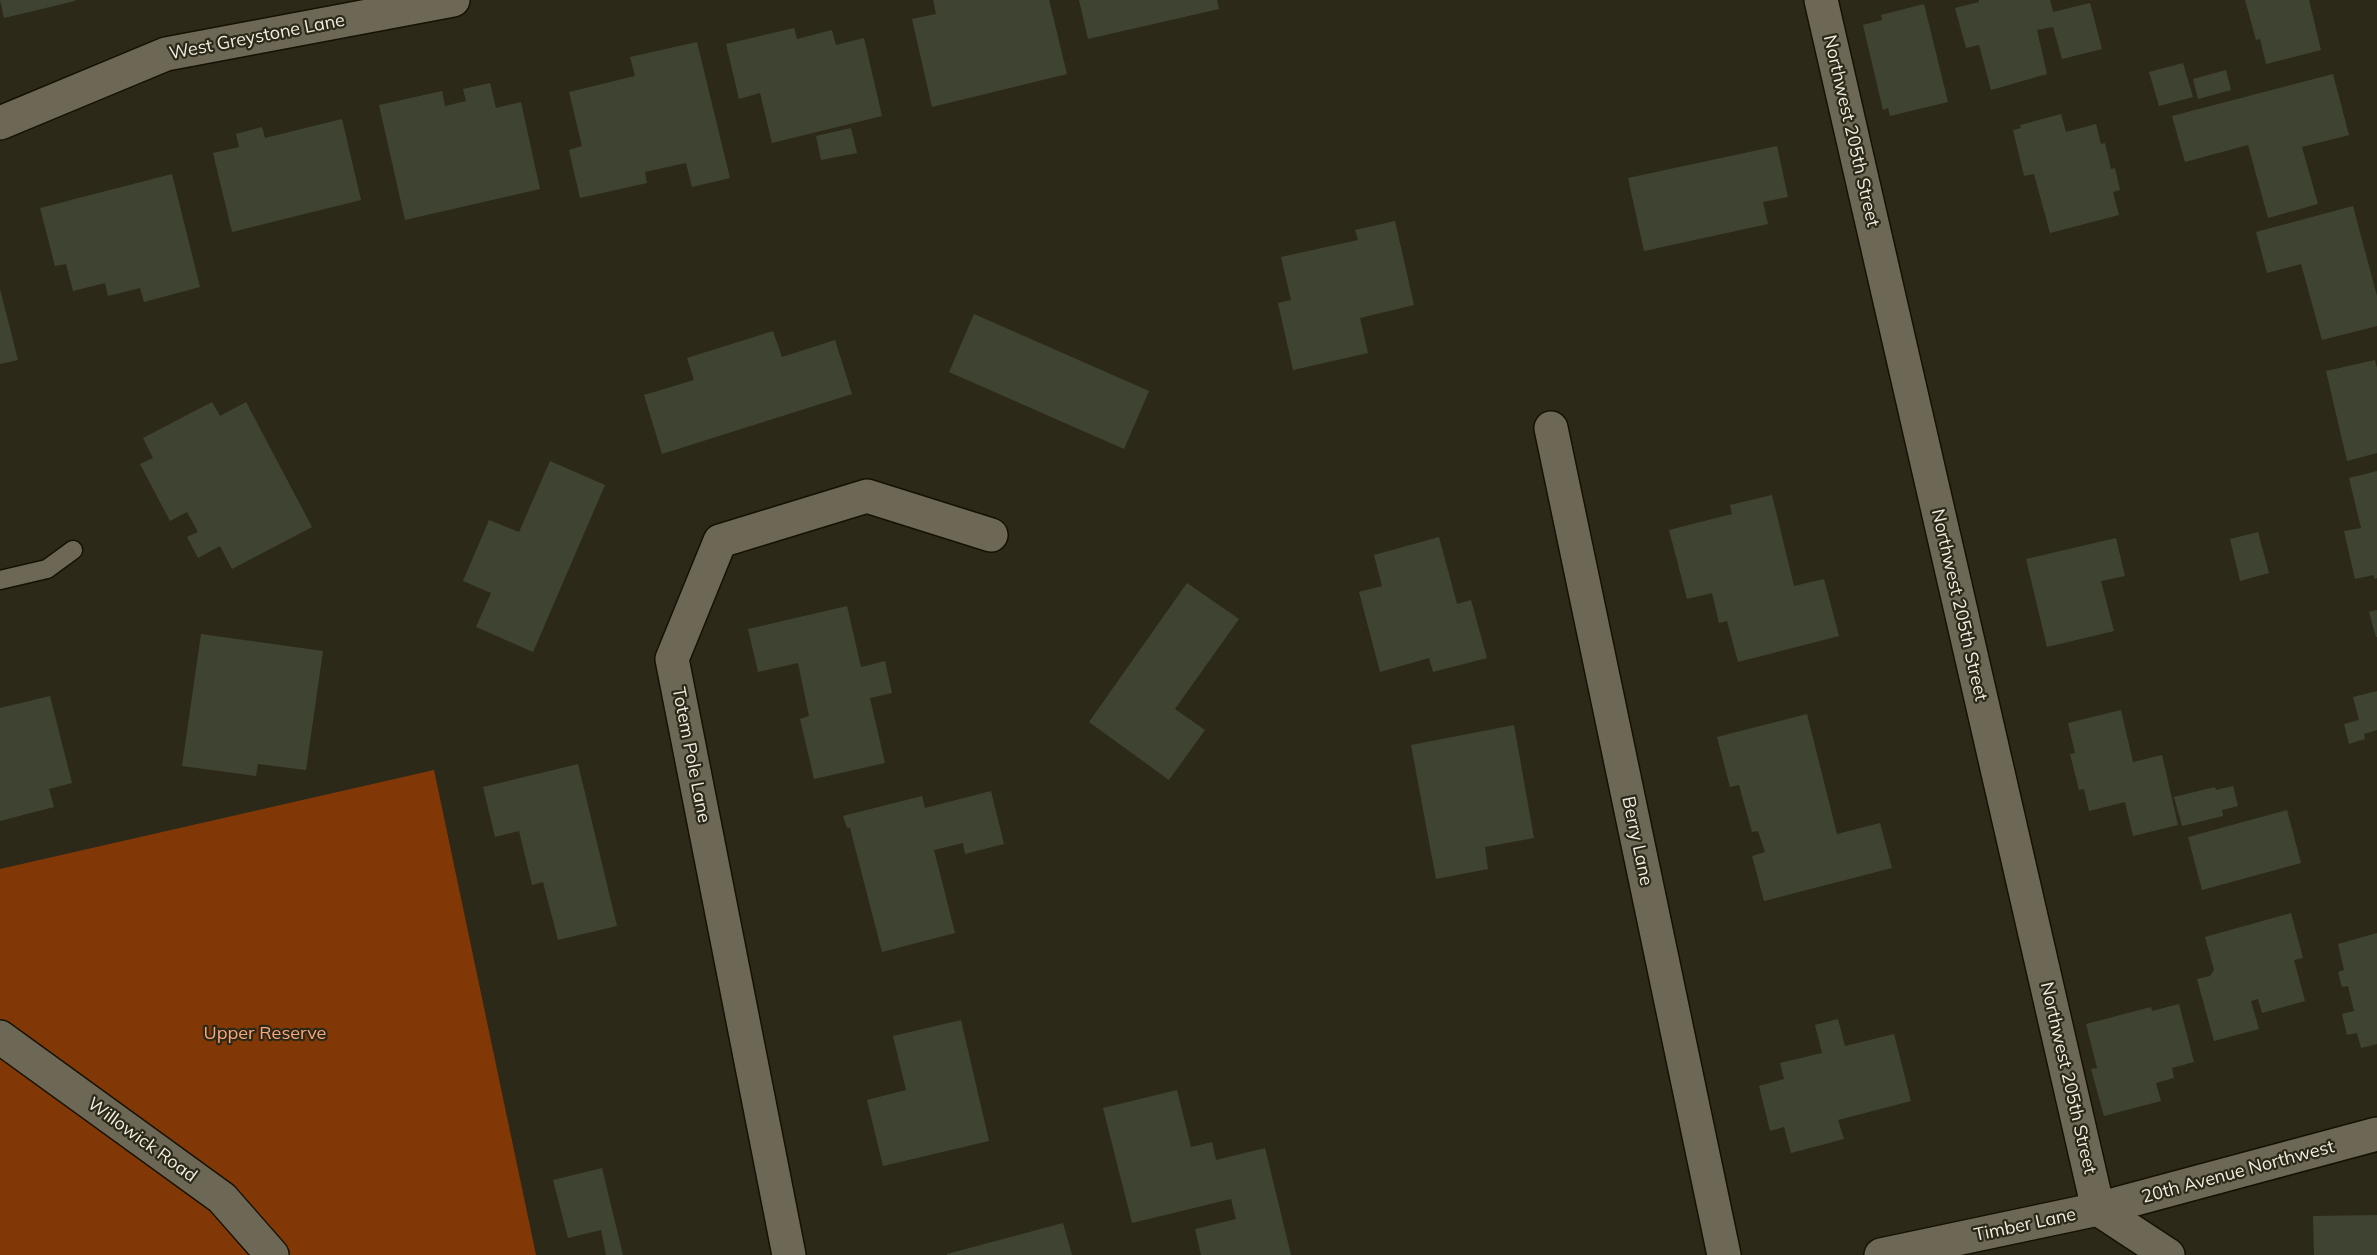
<!DOCTYPE html>
<html>
<head>
<meta charset="utf-8">
<style>
  body { margin:0 }
  canvas { display:block; background:#2d2918 }
</style>
</head>
<body>
<canvas width="2377" height="1255"></canvas>
<script>
const context = document.querySelector('canvas').getContext('2d');
context.lineJoin = 'round';
function fillPath(path, color) {
  context.fillStyle = color;
  context.fill(path, 'evenodd');
}
function toPath(rows) {
  const path = new Path2D();
  for (const r of rows) {
    path.moveTo(r[0], r[1]);
    for (let i = 2; i < r.length; i += 2) path.lineTo(r[i], r[i + 1]);
  }
  return path;
}
function strokePath(path, color, width, dash) {
  context.strokeStyle = color;
  context.lineWidth = width;
  context.lineCap = dash ? 'butt' : 'round';
  context.setLineDash(dash || []);
  context.stroke(path);
}
function label(font, color, halo, rows, align = 'center') {
  context.font = font + ' Mulish,sans-serif';
  context.lineWidth = 4.5;
  context.setLineDash([]);
  context.textBaseline = 'middle';
  context.strokeStyle = halo;
  context.fillStyle = color;
  for (const [text, x, y, turn = 0] of rows) {
    context.save();
    context.translate(x, y);
    context.rotate((+turn || 0) * Math.PI / 180);
    context.textAlign = isNaN(turn) ? turn : align;
    if (halo) context.strokeText(text, 0, 0);
    context.fillText(text, 0, 0);
    context.restore();
  }
}
const forest = toPath([
  [434,770,536,1255,0,1255,0,869]
]);
const building = toPath([
  [0,0,75,0,75,1,4,18],
  [933,0,1049,0,1067,74,932,107,912,19,936,14],
  [1079,0,1217,0,1219,9,1088,39],
  [1979,0,2050,0,2053,12,2090,3,2102,49,2062,59,2053,27,2037,30,2047,74,1991,90,1979,45,1966,48,1955,8,1979,2],
  [2245,0,2309,0,2321,50,2266,64,2260,39,2256,40],
  [1924,4,1948,102,1890,116,1888,108,1883,110,1863,25,1882,20,1881,15],
  [794,28,797,39,832,30,836,45,864,38,882,116,772,143,760,93,739,99,726,44],
  [697,42,730,178,692,187,686,163,645,172,647,183,580,198,569,150,582,146,569,92,635,76,630,57],
  [2183,63,2193,97,2159,106,2149,72],
  [2226,70,2231,90,2198,99,2193,79],
  [2333,74,2349,135,2302,147,2318,204,2268,218,2248,145,2185,162,2172,116],
  [490,83,496,108,521,102,540,189,405,220,379,105,442,91,445,106,466,101,463,89],
  [2061,114,2066,132,2096,124,2101,144,2105,143,2111,169,2115,168,2120,190,2113,192,2119,215,2050,233,2034,174,2024,176,2013,130,2021,128,2020,125],
  [342,119,361,200,232,232,213,153,239,147,236,134,262,127,265,138],
  [851,128,857,153,821,160,816,136],
  [1777,146,1788,197,1763,202,1768,224,1644,251,1628,178],
  [172,174,200,287,144,302,140,288,108,296,105,283,73,291,66,264,55,266,40,208],
  [2353,206,2377,296,2377,326,2322,340,2301,264,2267,273,2256,232],
  [1395,221,1414,305,1360,318,1368,353,1293,370,1278,303,1291,300,1281,257,1358,240,1355,230],
  [0,289,18,360,0,364],
  [974,314,1149,391,1124,449,949,372],
  [773,331,782,357,835,340,852,394,662,454,644,395,694,380,687,358],
  [2375,360,2377,368,2377,453,2347,461,2326,371],
  [212,402,220,416,246,402,312,527,232,569,220,546,198,558,187,537,198,532,187,512,170,521,140,464,153,458,143,438],
  [550,461,605,485,533,652,476,627,491,593,463,581,489,520,519,532],
  [2377,471,2377,578,2374,579,2374,575,2355,579,2344,531,2361,528,2349,478],
  [1772,495,1794,586,1824,579,1839,636,1738,662,1727,621,1719,623,1712,593,1687,599,1669,530,1732,514,1730,505],
  [2258,532,2269,573,2240,581,2230,539],
  [1439,537,1457,604,1471,600,1487,658,1433,672,1429,658,1380,672,1359,592,1382,586,1374,555],
  [2116,538,2125,576,2101,581,2114,631,2047,647,2026,559],
  [1187,583,1239,619,1175,709,1205,730,1169,780,1089,722],
  [847,606,861,667,885,661,892,693,870,698,885,763,814,779,800,719,809,716,798,663,758,672,748,629],
  [2377,610,2377,637,2376,637,2369,612],
  [201,634,323,651,306,770,258,764,256,776,182,766],
  [2377,691,2377,730,2364,734,2365,739,2349,744,2344,724,2359,720,2353,697],
  [50,696,72,783,49,789,54,807,0,821,0,708],
  [2121,710,2133,762,2162,755,2178,825,2133,836,2125,802,2089,811,2084,789,2079,790,2070,754,2075,753,2068,723],
  [1807,714,1837,834,1880,823,1892,868,1764,901,1752,856,1765,852,1758,831,1752,832,1739,785,1730,787,1717,737],
  [1514,725,1534,838,1485,847,1488,869,1436,879,1411,745],
  [578,764,617,926,558,940,543,882,532,885,519,831,495,837,483,787],
  [2233,786,2238,806,2222,810,2223,816,2182,826,2174,797,2215,787,2216,790],
  [991,791,1004,844,965,854,963,843,934,850,955,933,882,952,850,828,847,828,843,816,922,796,925,808],
  [2287,810,2301,863,2202,890,2188,837],
  [2291,913,2303,958,2294,960,2305,1001,2262,1013,2258,999,2251,1001,2259,1029,2214,1041,2197,979,2210,976,2214,970,2205,937],
  [2377,933,2377,1044,2361,1048,2357,1033,2347,1035,2342,1014,2354,1011,2348,986,2342,987,2338,972,2344,970,2338,944],
  [2179,1004,2194,1062,2172,1068,2174,1078,2156,1083,2161,1101,2104,1116,2091,1069,2097,1068,2086,1024,2151,1007,2152,1011],
  [1838,1019,1845,1046,1894,1034,1911,1101,1838,1120,1844,1139,1791,1153,1784,1127,1770,1131,1759,1086,1784,1079,1780,1063,1822,1053,1815,1025],
  [961,1020,989,1141,883,1166,867,1100,906,1090,893,1036],
  [1177,1090,1191,1147,1212,1142,1216,1160,1265,1148,1291,1255,1201,1255,1195,1229,1236,1219,1231,1199,1132,1223,1103,1108],
  [602,1168,623,1255,606,1255,601,1230,568,1238,553,1180],
  [2377,1215,2377,1255,2314,1255,2313,1216],
  [1063,1223,1072,1255,947,1255,947,1254]
]);
const lane = toPath([
  [0,580,47,569,73,550]
]);
const street = toPath([
  [1821,0,2098,1209,2168,1255],
  [0,123,166,54,453,0],
  [1551,428,1724,1255],
  [0,1037,222,1198,272,1255],
  [789,1255,672,659,720,541,867,496,991,535]
]);
const secondary = toPath([
  [1881,1255,2098,1209,2377,1134]
]);
const streetNames = [
  ["West Greystone Lane",257,37,-11],
  ["Northwest 205th Street",1851,131,77],
  ["Northwest 205th Street",1959,605,77],
  ["Totem Pole Lane",691,755,79],
  ["Berry Lane",1637,841,78],
  ["Northwest 205th Street",2068,1078,77],
  ["Willowick Road",142,1140,36],
  ["20th Avenue Northwest",2238,1172,-15],
  ["Timber Lane",2025,1225,-12]
];
const parkNames = [
  ["Upper Reserve",265,1034]
];
fillPath(forest, '#823806');
fillPath(building, '#3f4331');
strokePath(lane, '#161103', 21);
strokePath(street, '#161103', 36);
strokePath(secondary, '#161103', 36);
strokePath(lane, '#6d6855', 18);
strokePath(street, '#6d6855', 33);
strokePath(secondary, '#6d6855', 33);
label('18px', '#f0ede2', '#2d2918', streetNames);
label('18px', '#fca67b', '#2d2918', parkNames);
</script>
</body>
</html>
